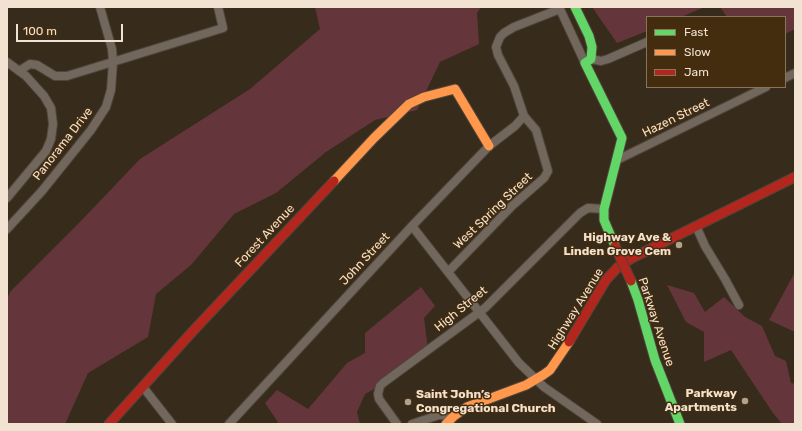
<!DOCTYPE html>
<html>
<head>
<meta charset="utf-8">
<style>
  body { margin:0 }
  #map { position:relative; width:802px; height:431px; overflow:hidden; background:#372b1b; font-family:Rubik,sans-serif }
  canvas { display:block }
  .frame { position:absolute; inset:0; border:8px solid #f1e2d1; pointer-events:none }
  .legend { position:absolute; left:646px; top:16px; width:140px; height:72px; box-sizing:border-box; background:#442c0e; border:1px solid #89755c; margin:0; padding:5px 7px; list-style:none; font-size:12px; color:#f1e2d1 }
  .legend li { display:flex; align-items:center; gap:8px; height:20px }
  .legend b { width:20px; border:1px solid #89755c }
  .scale { position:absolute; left:16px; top:24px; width:107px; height:18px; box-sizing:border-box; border:2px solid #f1e2d1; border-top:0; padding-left:5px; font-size:12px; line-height:14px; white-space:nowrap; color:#f1e2d1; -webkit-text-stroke:3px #442c0e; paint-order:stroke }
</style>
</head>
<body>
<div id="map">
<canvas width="802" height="431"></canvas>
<div class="frame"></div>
<ul class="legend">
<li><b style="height:5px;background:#63d668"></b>Fast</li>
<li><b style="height:5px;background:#ff974d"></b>Slow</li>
<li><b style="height:5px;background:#b3261e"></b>Jam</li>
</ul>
<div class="scale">100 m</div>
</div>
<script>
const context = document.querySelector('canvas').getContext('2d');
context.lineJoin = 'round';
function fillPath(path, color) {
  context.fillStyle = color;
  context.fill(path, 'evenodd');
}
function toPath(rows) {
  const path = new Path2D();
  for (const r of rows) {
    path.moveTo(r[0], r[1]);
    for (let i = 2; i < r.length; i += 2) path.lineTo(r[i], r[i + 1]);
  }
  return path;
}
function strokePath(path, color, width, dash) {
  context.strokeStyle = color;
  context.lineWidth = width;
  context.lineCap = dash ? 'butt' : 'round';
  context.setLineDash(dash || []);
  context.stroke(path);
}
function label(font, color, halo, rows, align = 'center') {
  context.font = font + ' Rubik,sans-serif';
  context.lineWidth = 3;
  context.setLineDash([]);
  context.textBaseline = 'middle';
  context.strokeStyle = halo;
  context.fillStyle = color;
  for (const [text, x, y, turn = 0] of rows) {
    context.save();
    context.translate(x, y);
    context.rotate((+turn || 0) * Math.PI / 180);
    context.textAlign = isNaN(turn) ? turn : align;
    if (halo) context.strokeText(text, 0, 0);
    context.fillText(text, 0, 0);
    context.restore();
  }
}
const green = toPath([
  [315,7,481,7,477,13,479,44,440,62,417,110,375,120,326,152,276,193,234,214,191,265,156,294,148,337,88,373,65,424,7,424,7,299,10,292,80,222,140,159,250,89,320,29],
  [592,7,705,7,681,17,647,17,647,31,617,43],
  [720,7,795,7,795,29,785,34,785,17,727,17],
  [795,272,795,332,769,320],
  [667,285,694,293,705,312,724,297,745,317,762,326,775,356,786,361,791,383,795,384,795,424,782,424,773,413,731,350,704,362,704,332,686,322],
  [421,287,435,306,424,318,428,349,380,386,365,394,357,412,360,424,276,424,278,422,265,403,277,390,308,409,347,363,365,353,365,333]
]);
const street = toPath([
  [559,7,585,63],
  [591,59,601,61,608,59,647,42],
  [7,62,26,76,44,96,51,108,53,124,51,139,46,151,7,198],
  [19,71,30,64,37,65,55,76,67,76,223,28,218,7],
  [785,78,795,73],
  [617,160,766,87],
  [412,226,519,363,544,387,597,424],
  [696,226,705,246,725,279,739,305],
  [7,229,42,191,91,130,106,107,111,90,113,62,112,49,100,7],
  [448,272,512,206,544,178,548,171,536,130,524,116,514,86,498,55,496,47,500,37,504,33,514,27,560,9],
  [143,387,172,424],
  [229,424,412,226,489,146,515,126,524,116],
  [397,424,379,399,378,394,380,386,383,383,485,308,580,213,588,208,604,209],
  [412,424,439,415,454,416]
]);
const fast = toPath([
  [575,7,589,36,592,47,591,59,585,63,622,138,604,209,604,220,615,246],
  [631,281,638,300,655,360,680,424]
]);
const slow = toPath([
  [334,181,374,138,409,104,424,97,455,89,489,146],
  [446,424,454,416,467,407,526,385,543,375,550,370,569,342]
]);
const jam = toPath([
  [569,342,606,280,618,267,632,258,795,177],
  [109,424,193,331,334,181]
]);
const jamBridge = toPath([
  [615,246,631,281]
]);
const markers = [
  [679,245,4,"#b0a291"],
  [745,401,4,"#b0a291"],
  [408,402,4,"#b0a291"]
];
const streetNames = [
  ["Hazen Street",676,118,-26],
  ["Panorama Drive",63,144,-52],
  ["West Spring Street",493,211,-44],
  ["Forest Avenue",265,236,-47],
  ["John Street",365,259,-47],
  ["High Street",461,309,-39],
  ["Highway Avenue",576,309,-58],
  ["Parkway Avenue",656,322,72]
];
const poiNames = [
  ["Highway Ave &",671,238],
  ["Linden Grove Cem",671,252],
  ["Parkway",737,394],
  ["Apartments",737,408],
  ["Saint John’s",416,395,"left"],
  ["Congregational Church",416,409,"left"]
];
fillPath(green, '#64363c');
strokePath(street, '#504539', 10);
strokePath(fast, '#504539', 11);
strokePath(slow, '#504539', 11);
strokePath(jam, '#504539', 11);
strokePath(street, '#71675c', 8);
strokePath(fast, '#63d668', 9);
strokePath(slow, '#ff974d', 9);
strokePath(jam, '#b3261e', 9);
strokePath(jamBridge, '#504539', 11, []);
strokePath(jamBridge, '#b3261e', 9);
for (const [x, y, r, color] of markers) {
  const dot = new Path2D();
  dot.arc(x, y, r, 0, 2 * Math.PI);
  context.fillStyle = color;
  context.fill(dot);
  strokePath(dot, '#442c0e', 1.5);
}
label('12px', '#f1e2d1', '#442c0e', streetNames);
label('bold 12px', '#f1e2d1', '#442c0e', poiNames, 'right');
</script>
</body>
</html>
